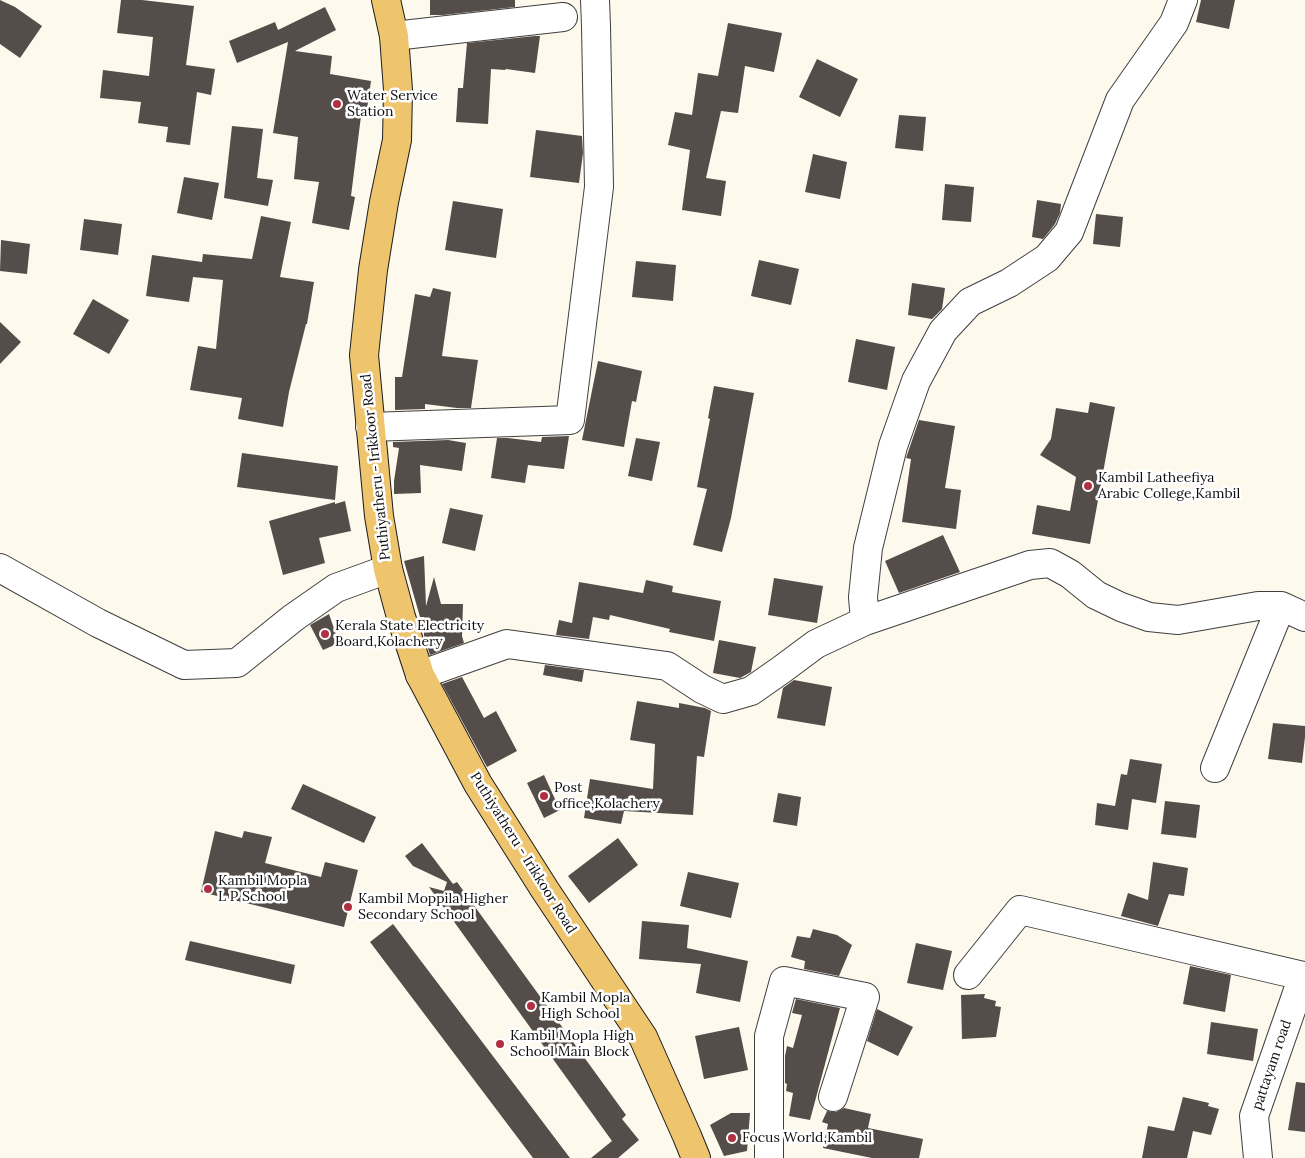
<!DOCTYPE html>
<html>
<head>
<meta charset="utf-8">
<style>
  body { margin:0 }
  canvas { display:block; background:#fef9ed }
</style>
</head>
<body>
<canvas width="1305" height="1158"></canvas>
<script>
const context = document.querySelector('canvas').getContext('2d');
context.lineJoin = 'round';
function fillPath(path, color) {
  context.fillStyle = color;
  context.fill(path, 'evenodd');
}
function toPath(rows) {
  const path = new Path2D();
  for (const r of rows) {
    path.moveTo(r[0], r[1]);
    for (let i = 2; i < r.length; i += 2) path.lineTo(r[i], r[i + 1]);
  }
  return path;
}
function strokePath(path, color, width, dash) {
  context.strokeStyle = color;
  context.lineWidth = width;
  context.lineCap = dash ? 'butt' : 'round';
  context.setLineDash(dash || []);
  context.stroke(path);
}
function label(font, color, halo, rows, align = 'center') {
  context.font = font + ' Lora,serif';
  context.lineWidth = 5;
  context.setLineDash([]);
  context.textBaseline = 'middle';
  context.strokeStyle = halo;
  context.fillStyle = color;
  for (const [text, x, y, turn = 0] of rows) {
    context.save();
    context.translate(x, y);
    context.rotate((+turn || 0) * Math.PI / 180);
    context.textAlign = isNaN(turn) ? turn : align;
    if (halo) context.strokeText(text, 0, 0);
    context.fillText(text, 0, 0);
    context.restore();
  }
}
const building = toPath([
  [0,0,15,7,42,26,20,58,0,44],
  [121,0,142,0,194,6,186,65,215,69,211,95,197,92,190,145,166,142,168,127,138,123,141,102,100,98,103,70,149,76,153,37,117,33],
  [430,0,515,0,515,7,443,15,430,15],
  [1201,0,1235,0,1229,29,1196,22],
  [325,7,336,30,295,51,332,56,330,74,371,81,367,109,362,108,351,196,355,197,349,230,312,223,319,182,294,179,298,137,273,133,288,42,237,63,229,41,275,22,278,30],
  [728,23,782,33,774,72,745,66,738,113,721,111,706,178,726,181,721,216,682,210,690,150,668,145,675,112,692,115,698,73,718,76],
  [535,36,540,36,535,73,506,69,505,70,491,69,488,124,456,122,458,88,463,88,467,43],
  [817,59,858,79,840,117,799,97],
  [899,115,926,117,923,151,895,148],
  [232,126,263,129,257,178,273,180,268,206,224,198],
  [536,130,582,136,583,153,579,183,530,177],
  [813,154,847,162,840,199,805,192],
  [184,177,219,183,212,220,177,213],
  [945,184,974,187,971,222,942,220],
  [1037,200,1061,204,1060,213,1055,224,1043,239,1032,237],
  [453,201,503,209,496,258,445,250],
  [1096,214,1123,217,1120,247,1093,244],
  [261,216,291,222,280,277,314,282,307,324,306,324,289,392,283,427,238,419,242,398,190,390,198,346,216,349,223,280,193,277,189,302,146,296,152,255,202,262,203,254,252,259],
  [84,219,122,224,118,255,80,250],
  [1,240,30,244,27,274,0,271],
  [759,260,799,269,791,305,751,296],
  [636,261,676,265,673,301,632,297],
  [912,283,945,288,942,309,932,319,908,315],
  [433,288,451,292,442,356,478,360,471,408,457,408,425,404,425,409,395,410,395,377,402,377,415,294,430,297],
  [93,299,129,320,109,354,73,334],
  [0,322,21,342,0,364],
  [856,339,895,347,887,390,848,382],
  [598,361,642,371,636,402,632,401,624,447,582,440],
  [714,386,754,393,731,518,722,552,693,545,707,489,697,487,710,419,708,418],
  [1090,402,1115,407,1090,544,1032,534,1037,505,1070,511,1076,477,1040,455,1051,439,1056,408,1088,413],
  [919,420,955,426,945,488,961,490,956,529,902,522,911,459,906,458],
  [569,436,564,469,528,465,525,483,491,478,497,438,508,438,541,442,542,437],
  [636,438,660,442,652,481,628,476],
  [448,440,466,443,462,471,420,465,421,493,394,494,394,481,399,448,393,447,393,442],
  [242,453,338,466,335,500,237,487],
  [345,501,351,531,319,538,325,563,283,575,269,521,335,502,335,504],
  [450,508,483,515,475,551,442,543],
  [943,535,960,572,899,593,885,561],
  [424,556,426,606,434,577,441,604,463,604,462,636,464,643,430,655,424,636,424,617,420,617,404,561],
  [774,578,823,586,817,623,768,615],
  [646,580,673,586,672,592,721,601,714,641,669,632,670,629,610,615,609,620,593,617,589,639,556,635,559,620,572,623,579,582,643,593],
  [329,614,339,643,323,650,310,625],
  [719,640,756,647,751,672,740,678,713,673],
  [545,665,584,670,582,682,543,675],
  [462,677,484,718,496,711,517,751,487,767,442,684],
  [794,680,832,687,825,726,777,718,783,688],
  [637,701,679,708,679,703,705,708,711,711,704,757,697,756,693,815,624,811,621,824,584,818,590,779,653,789,655,744,630,740],
  [1273,723,1305,726,1305,737,1302,763,1268,759],
  [1130,759,1162,764,1156,803,1132,799,1128,830,1095,825,1097,803,1115,806,1121,774,1127,775],
  [544,775,560,810,544,818,527,783],
  [303,784,376,817,364,843,291,809],
  [778,793,801,797,797,826,773,822],
  [1165,801,1200,805,1196,838,1161,834],
  [215,831,242,838,244,831,272,837,265,863,321,877,325,862,358,870,344,927,201,892],
  [618,838,638,865,589,903,568,876],
  [422,843,453,884,457,882,626,1115,622,1119,639,1140,618,1158,591,1158,612,1141,429,887,444,891,447,882,413,866,405,856],
  [1153,862,1188,868,1184,896,1169,894,1158,926,1121,916,1128,893,1148,900],
  [688,872,739,883,731,918,680,906],
  [642,921,689,925,687,948,748,961,740,1002,696,993,701,964,639,959],
  [393,924,570,1158,533,1158,370,942],
  [813,929,837,935,852,945,839,976,804,969,805,961,791,957,797,936,810,938],
  [190,941,295,965,291,984,185,960],
  [916,943,952,951,943,990,907,983],
  [1190,966,1231,975,1225,1012,1183,1004],
  [985,994,984,998,996,1001,995,1006,1001,1007,996,1037,962,1039,961,995],
  [796,999,840,1008,810,1120,789,1116,793,1093,786,1091,787,1084,785,1083,785,1056,787,1046,793,1048,802,1015,792,1013],
  [877,1009,913,1027,898,1056,867,1041],
  [1211,1022,1258,1029,1253,1061,1207,1054],
  [739,1027,748,1070,704,1079,695,1036],
  [1296,1082,1305,1083,1305,1132,1288,1130],
  [1183,1097,1209,1103,1208,1106,1219,1109,1211,1135,1193,1131,1187,1158,1142,1158,1148,1126,1174,1131],
  [844,1108,871,1114,868,1128,923,1139,919,1158,872,1158,823,1148,828,1124,822,1122,827,1111,836,1112],
  [731,1113,750,1113,747,1151,724,1156,710,1125]
]);
const minor = toPath([
  [394,36,563,17],
  [370,427,570,420,599,187,596,26,595,0],
  [0,568,98,623,184,665,237,663,293,618,336,588,388,569],
  [865,621,863,597,868,548,893,446,916,381,943,331,970,302,1009,283,1047,258,1069,232,1120,100,1174,23,1183,0],
  [420,675,507,644,667,666,702,689,723,699,751,691,781,670,816,644,865,621,1030,565,1050,563,1070,574,1096,595,1121,607,1149,617,1178,620,1258,606,1281,606,1305,617],
  [1215,768,1281,606],
  [968,975,1020,910,1303,976],
  [769,1158,769,1036,784,981,865,997,833,1097],
  [1258,1158,1254,1116,1303,976,1305,977]
]);
const major = toPath([
  [386,0,394,36,398,90,397,140,384,202,373,270,364,355,379,516,388,569,401,617,420,675,478,784,545,890,643,1037,687,1136,696,1158]
]);
const markers = [
  [337,104,5,"#b12f40"],
  [1088,486,5,"#b12f40"],
  [325,634,5,"#b12f40"],
  [544,796,5,"#b12f40"],
  [208,889,5,"#b12f40"],
  [348,907,5,"#b12f40"],
  [531,1006,5,"#b12f40"],
  [500,1044,5,"#b12f40"],
  [732,1138,5,"#b12f40"]
];
const poiNames = [
  ["Water Service",347,96],
  ["Station",347,112],
  ["Kambil Latheefiya",1098,478],
  ["Arabic College,Kambil",1098,494],
  ["Kerala State Electricity",335,626],
  ["Board,Kolachery",335,642],
  ["Post",554,788],
  ["office,Kolachery",554,804],
  ["Kambil Mopla",218,881],
  ["L P School",218,897],
  ["Kambil Moppila Higher",358,899],
  ["Secondary School",358,915],
  ["Kambil Mopla",541,998],
  ["High School",541,1014],
  ["Kambil Mopla High",510,1036],
  ["School Main Block",510,1052],
  ["Focus World,Kambil",742,1138]
];
const streetNames = [
  ["Puthiyatheru - Irikkoor Road",376,467,-96],
  ["Puthiyatheru - Irikkoor Road",523,853,58],
  ["pattayam road",1272,1065,-71]
];
fillPath(building, '#544d49');
strokePath(minor, '#3f3f3f', 30);
strokePath(major, '#1d1d1d', 30);
strokePath(minor, '#fff', 28);
strokePath(major, '#eec46d', 28);
for (const [x, y, r, color] of markers) {
  const dot = new Path2D();
  dot.arc(x, y, r, 0, 2 * Math.PI);
  context.fillStyle = color;
  context.fill(dot);
  strokePath(dot, '#fff', 2);
}
label('14px', '#0c0c0c', '#fff', poiNames, 'left');
label('14px', '#0c0c0c', '#fff', streetNames);
</script>
</body>
</html>
